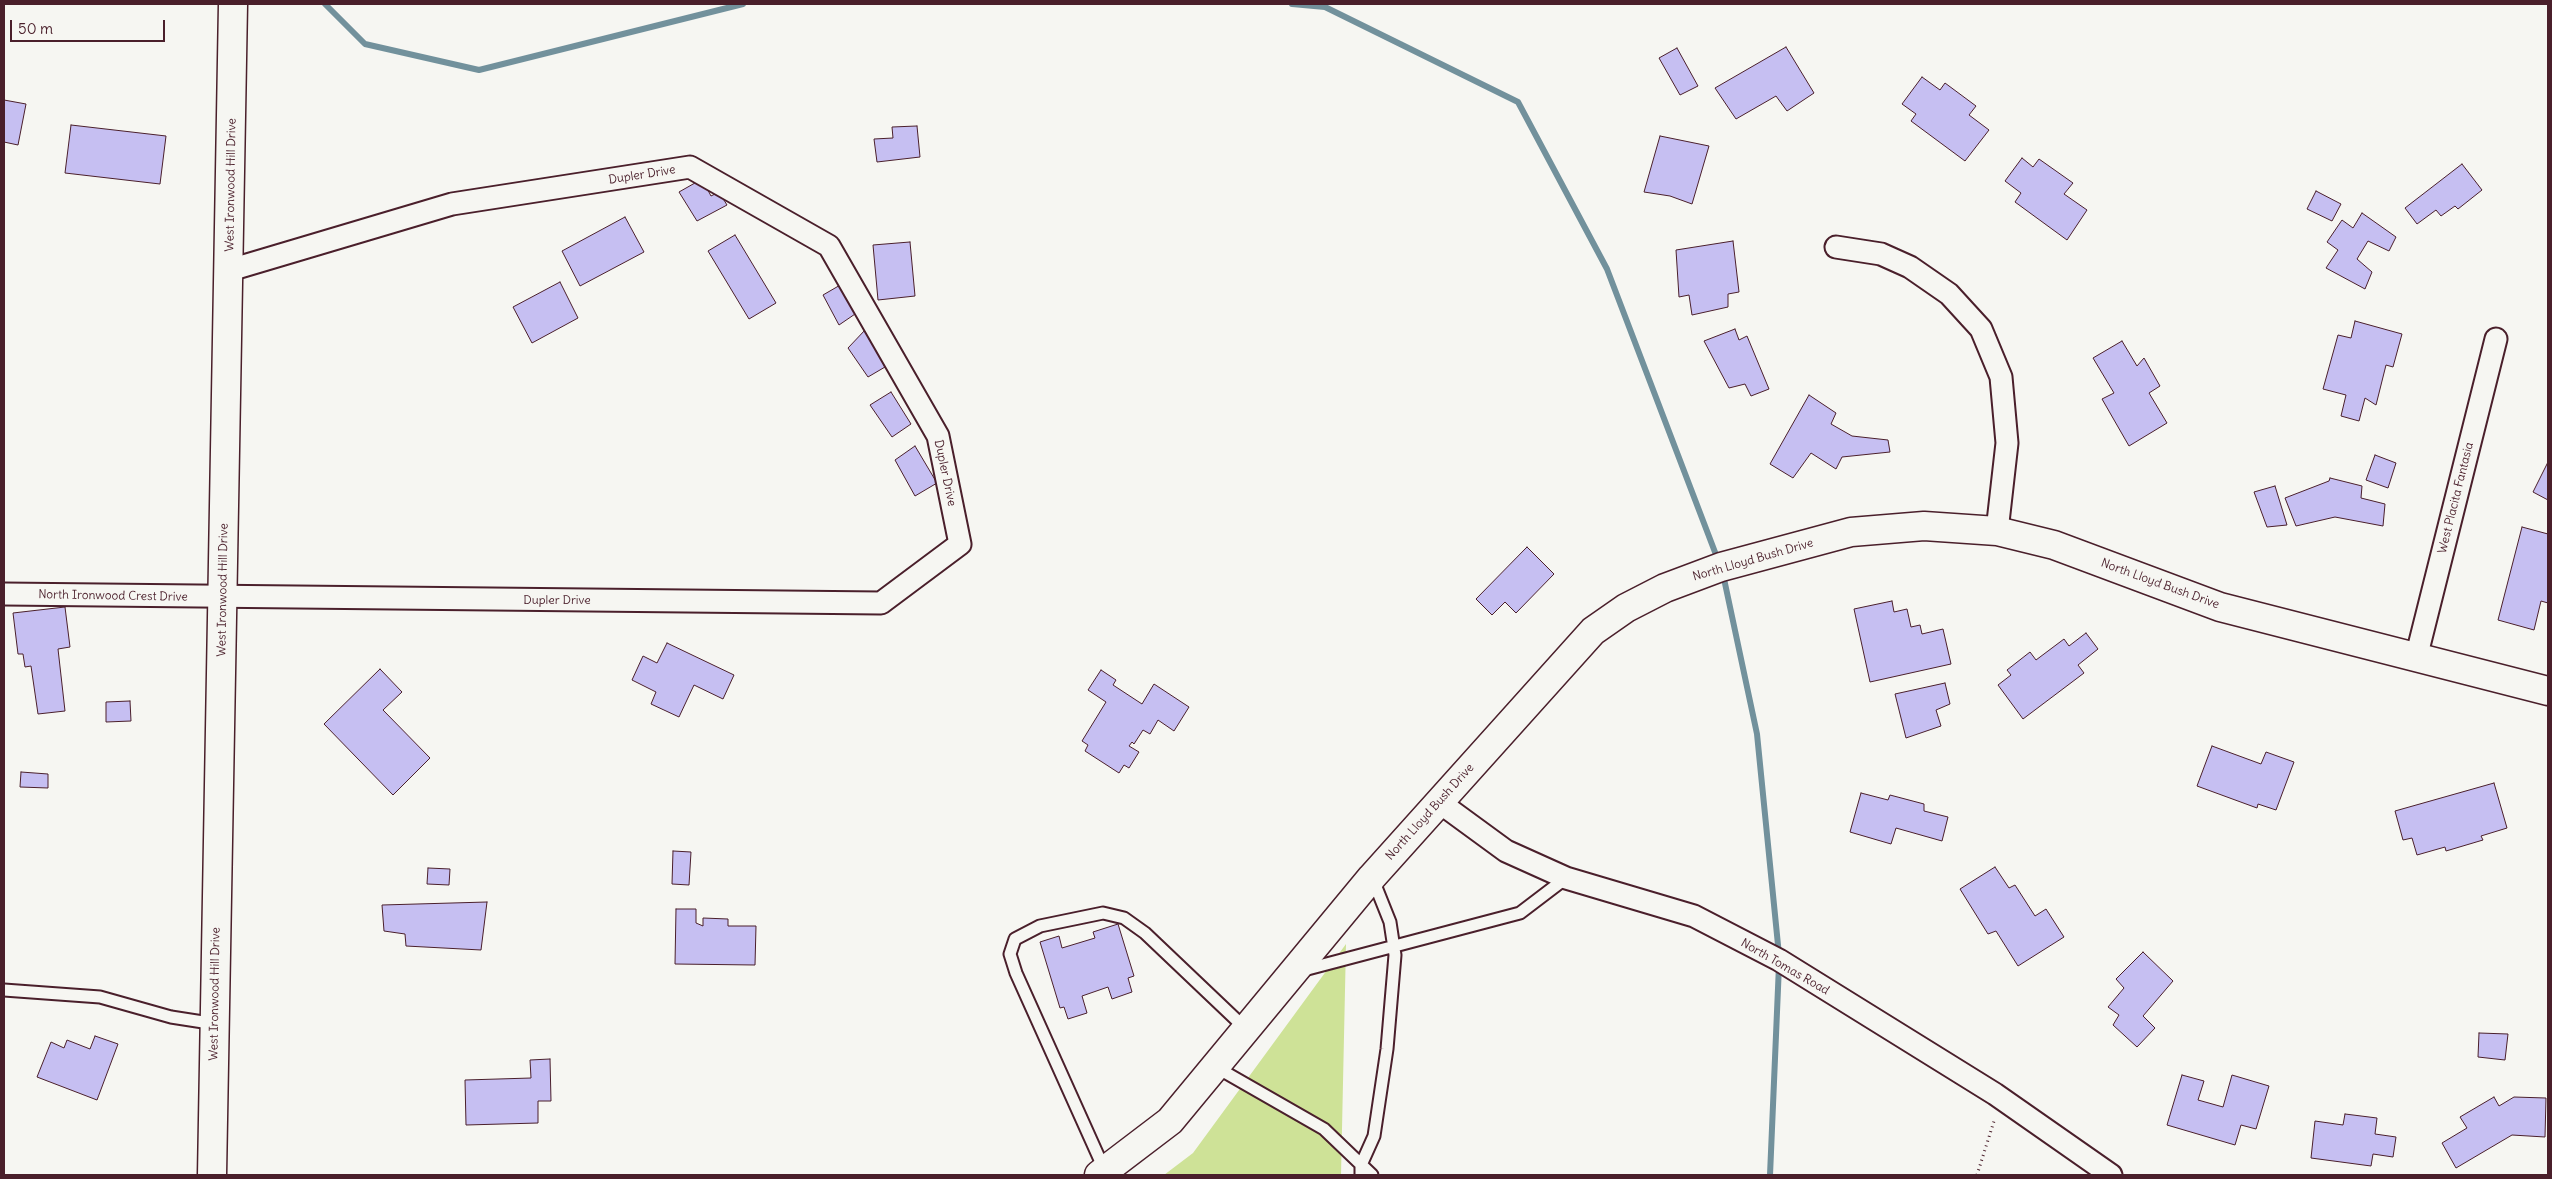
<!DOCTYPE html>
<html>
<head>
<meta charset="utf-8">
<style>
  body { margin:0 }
  #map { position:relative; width:2552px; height:1179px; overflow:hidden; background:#f6f6f2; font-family:Delius,sans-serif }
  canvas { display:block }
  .frame { position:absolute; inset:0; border:5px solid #4a1f2b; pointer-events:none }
  .scale { position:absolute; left:10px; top:20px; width:155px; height:22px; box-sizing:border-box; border:2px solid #4a1f2b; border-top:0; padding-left:6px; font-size:15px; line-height:18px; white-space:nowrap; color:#4a1f2b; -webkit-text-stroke:4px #f6f6f2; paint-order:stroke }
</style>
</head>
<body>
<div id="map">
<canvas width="2552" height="1179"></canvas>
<div class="frame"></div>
<div class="scale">50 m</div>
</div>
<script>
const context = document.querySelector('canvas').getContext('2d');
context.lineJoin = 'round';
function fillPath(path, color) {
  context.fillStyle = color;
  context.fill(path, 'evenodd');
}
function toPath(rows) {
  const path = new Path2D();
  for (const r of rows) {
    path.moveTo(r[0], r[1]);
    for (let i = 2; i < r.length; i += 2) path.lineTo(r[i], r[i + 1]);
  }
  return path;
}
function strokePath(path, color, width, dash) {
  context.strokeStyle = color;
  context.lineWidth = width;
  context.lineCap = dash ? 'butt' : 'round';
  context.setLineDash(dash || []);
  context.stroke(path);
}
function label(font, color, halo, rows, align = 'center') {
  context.font = font + ' Delius,sans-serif';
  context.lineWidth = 4;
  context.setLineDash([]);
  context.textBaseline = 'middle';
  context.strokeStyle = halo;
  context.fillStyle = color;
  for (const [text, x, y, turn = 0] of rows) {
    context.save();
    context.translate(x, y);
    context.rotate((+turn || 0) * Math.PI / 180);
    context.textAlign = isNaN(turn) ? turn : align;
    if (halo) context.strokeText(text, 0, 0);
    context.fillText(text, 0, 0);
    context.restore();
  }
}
const green = toPath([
  [1346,944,1341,1175,1164,1175,1193,1153]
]);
const stream = toPath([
  [325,4,365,44,479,70,743,4],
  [1292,4,1325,7,1518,102,1607,269,1718,560],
  [1723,574,1757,734,1779,955],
  [1770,1175,1779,965]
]);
const building = toPath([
  [1786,47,1814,93,1787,111,1776,96,1736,119,1715,88,1786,47],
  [1677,48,1698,86,1680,95,1659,58,1677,48],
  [1922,77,1940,90,1945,83,1976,106,1969,115,1989,130,1965,161,1911,121,1916,114,1902,104,1922,77],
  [4,100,26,104,18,145,4,142,4,100],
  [71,125,166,136,160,184,65,173,71,125],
  [917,126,920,157,877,162,874,139,893,138,892,127,917,126],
  [1660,136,1709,146,1692,204,1670,196,1644,192,1660,136],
  [2022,158,2033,167,2039,159,2073,183,2064,194,2087,210,2067,240,2015,202,2021,193,2005,181,2022,158],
  [2462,164,2482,190,2458,209,2455,206,2441,216,2436,210,2417,224,2405,208,2462,164],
  [702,179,711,196,719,192,727,205,697,221,679,192,702,179],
  [2316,191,2341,204,2332,221,2307,209,2316,191],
  [2362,213,2396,237,2389,251,2368,241,2357,259,2372,272,2365,289,2326,268,2338,250,2327,242,2342,220,2353,228,2362,213],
  [625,217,644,252,580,286,562,251,625,217],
  [735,235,776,303,749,319,708,251,735,235],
  [1733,241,1739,292,1728,294,1728,307,1692,315,1689,295,1679,297,1676,250,1733,241],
  [910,242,915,296,878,300,873,245,910,242],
  [560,282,578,318,532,343,513,307,560,282],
  [842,284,858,312,839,325,823,295,842,284],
  [2355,321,2402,334,2393,367,2386,365,2376,405,2365,398,2359,421,2341,416,2346,395,2323,389,2338,335,2351,338,2355,321],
  [866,329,885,367,868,377,848,348,866,329],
  [1735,329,1739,340,1747,336,1769,389,1751,396,1745,384,1729,388,1704,341,1735,329],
  [2122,341,2137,366,2144,358,2160,386,2149,393,2167,423,2129,446,2102,399,2114,393,2093,358,2122,341],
  [891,392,911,424,892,437,870,405,891,392],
  [1809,395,1836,413,1831,424,1852,436,1888,440,1890,452,1842,457,1836,469,1811,453,1793,478,1770,464,1809,395],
  [915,446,937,483,915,496,895,460,915,446],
  [2375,455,2396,463,2388,488,2366,480,2375,455],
  [2548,462,2548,500,2533,492,2548,462],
  [2330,478,2362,486,2361,498,2385,504,2383,526,2335,517,2296,526,2285,498,2329,481,2330,478],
  [2275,486,2287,525,2267,527,2254,492,2275,486],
  [2522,527,2548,534,2548,603,2541,601,2534,630,2498,620,2522,527],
  [1527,547,1554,574,1516,613,1505,602,1492,615,1476,599,1527,547],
  [1892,601,1894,612,1907,609,1911,627,1920,625,1922,634,1943,629,1951,664,1870,682,1854,609,1892,601],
  [65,607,70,647,58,649,65,711,38,714,31,666,25,667,23,654,18,654,13,613,65,607],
  [2086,633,2098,649,2078,665,2084,673,2023,719,1998,685,2011,675,2007,670,2030,652,2036,660,2064,639,2069,646,2086,633],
  [667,643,734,675,723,699,694,685,679,717,651,704,656,692,632,680,643,656,657,663,667,643],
  [380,669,402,692,383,710,430,758,393,795,324,724,380,669],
  [1101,670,1116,680,1113,685,1142,704,1154,684,1189,707,1174,731,1158,720,1150,734,1143,730,1134,744,1132,742,1129,746,1139,752,1129,768,1124,765,1119,773,1085,751,1088,745,1082,741,1106,702,1088,690,1101,670],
  [1945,683,1950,704,1936,710,1941,726,1906,738,1895,694,1945,683],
  [130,701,131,721,106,722,106,702,130,701],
  [2212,746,2261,764,2266,752,2294,762,2276,810,2258,804,2257,808,2197,786,2212,746],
  [21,772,48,774,48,788,20,787,21,772],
  [2494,783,2507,828,2481,836,2483,840,2446,851,2445,847,2417,855,2412,838,2403,840,2395,811,2494,783],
  [1861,793,1888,800,1890,795,1924,804,1924,811,1948,817,1942,841,1896,828,1891,844,1850,832,1861,793],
  [673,851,691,852,689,885,672,884,673,851],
  [1995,867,2009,888,2015,885,2035,916,2046,909,2064,937,2018,966,1996,931,1988,934,1960,889,1995,867],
  [428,868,450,869,449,885,427,884,428,868],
  [487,902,481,950,406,946,405,934,384,931,382,905,487,902],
  [676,909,696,909,696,923,703,926,703,918,728,919,728,926,756,926,755,965,675,964,676,909],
  [1118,924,1134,976,1128,978,1132,992,1112,999,1108,987,1082,996,1087,1013,1068,1019,1064,1007,1060,1008,1040,942,1059,936,1062,948,1095,938,1093,932,1118,924],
  [2143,952,2173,981,2143,1016,2155,1028,2137,1047,2113,1025,2119,1015,2108,1007,2124,988,2116,979,2143,952],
  [2479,1033,2508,1034,2505,1060,2478,1057,2479,1033],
  [95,1036,118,1044,97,1100,37,1077,51,1042,64,1048,67,1040,90,1049,95,1036],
  [550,1059,551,1101,538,1101,538,1123,466,1125,465,1080,531,1078,530,1060,550,1059],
  [2182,1075,2204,1081,2198,1100,2223,1107,2232,1075,2269,1086,2256,1129,2241,1125,2235,1145,2167,1125,2182,1075],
  [2494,1097,2499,1106,2514,1097,2546,1098,2545,1137,2512,1135,2456,1168,2442,1143,2467,1128,2460,1117,2494,1097],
  [2345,1114,2377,1118,2375,1134,2396,1137,2393,1157,2373,1154,2371,1166,2311,1158,2315,1121,2343,1125,2345,1114]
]);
const path = toPath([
  [1977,1175,1995,1118]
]);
const lane = toPath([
  [1300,971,1520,913,1566,878],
  [4,990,100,997,171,1017,216,1024],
  [1214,1066,1324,1129,1372,1175],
  [1105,1171,1016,973,1010,954,1015,939,1040,926,1103,913,1124,918,1145,933,1246,1029],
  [1361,1175,1361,1165,1374,1136,1387,1049,1395,955,1390,922,1372,877]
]);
const street = toPath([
  [1836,247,1881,254,1910,267,1949,294,1981,329,2001,377,2007,443,1997,531],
  [4,594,881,603,960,544,938,436,829,246,690,167,452,204,230,270],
  [2416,658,2496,339],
  [1439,802,1506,851,1566,878,1694,916,1779,960,1995,1094,2111,1175]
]);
const secondary = toPath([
  [212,1175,233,4],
  [1099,1175,1170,1121,1372,877,1593,631,1626,608,1665,588,1721,567,1851,532,1924,526,1997,531,2054,545,2220,607,2548,691]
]);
const streetNames = [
  ["Dupler Drive",642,175,-9],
  ["West Ironwood Hill Drive",231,185,-89],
  ["Dupler Drive",945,473,78],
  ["West Placita Fantasia",2456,498,-76],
  ["North Lloyd Bush Drive",1753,560,-16],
  ["North Lloyd Bush Drive",2160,584,20],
  ["West Ironwood Hill Drive",223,590,-89],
  ["North Ironwood Crest Drive",113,596,1],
  ["Dupler Drive",557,601],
  ["North Lloyd Bush Drive",1430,812,-48],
  ["North Tomas Road",1785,967,30],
  ["West Ironwood Hill Drive",215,994,-89]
];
fillPath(green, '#cee297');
strokePath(stream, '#72919c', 6);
fillPath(building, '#c6bff2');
strokePath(building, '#4a1f2b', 1);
strokePath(lane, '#4a1f2b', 15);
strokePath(street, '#4a1f2b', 25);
strokePath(secondary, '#4a1f2b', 31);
strokePath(path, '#4a1f2b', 3, [1, 4]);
strokePath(lane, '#f6f6f2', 11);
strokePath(street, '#f6f6f2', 21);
strokePath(secondary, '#f6f6f2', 28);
label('12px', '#4a1f2b', '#f6f6f2', streetNames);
</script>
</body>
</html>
